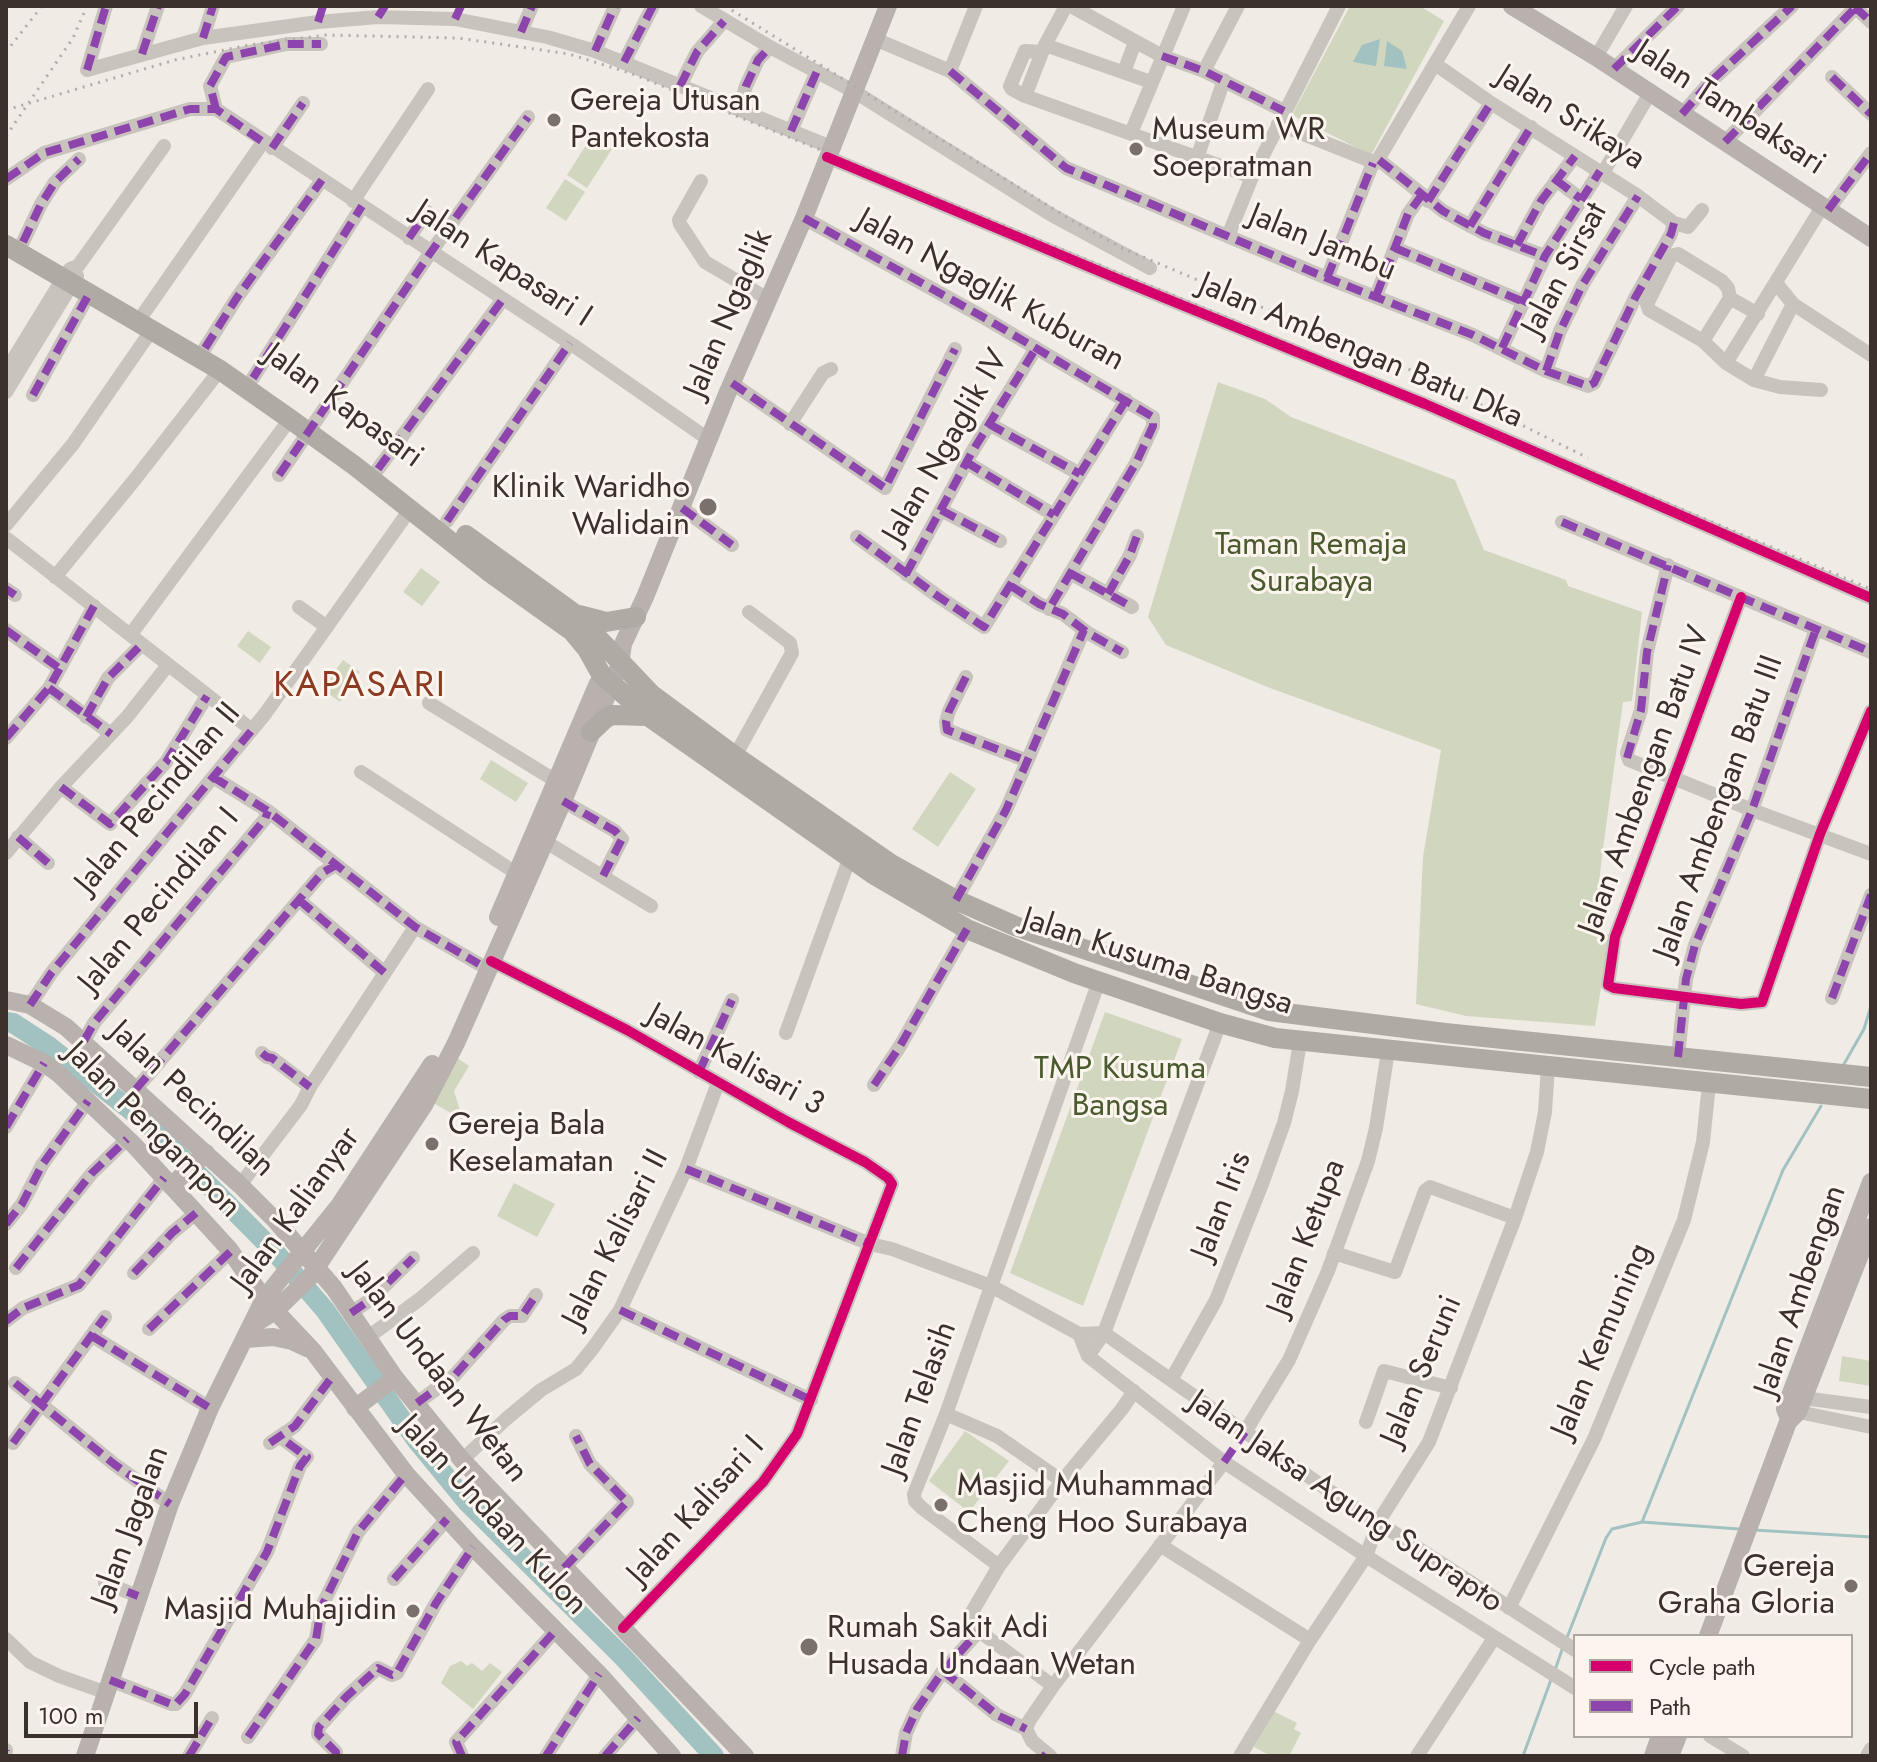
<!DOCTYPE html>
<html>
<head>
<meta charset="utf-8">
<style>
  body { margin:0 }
  #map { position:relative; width:1877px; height:1762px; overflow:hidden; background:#f0ebe5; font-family:Jost,sans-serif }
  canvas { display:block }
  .frame { position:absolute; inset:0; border:8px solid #3b302b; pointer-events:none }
  .legend { position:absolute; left:1573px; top:1634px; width:280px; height:104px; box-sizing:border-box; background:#fbf5ee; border:2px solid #aea6a0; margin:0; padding:10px 14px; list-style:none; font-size:24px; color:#3b302b }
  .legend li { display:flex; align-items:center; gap:16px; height:40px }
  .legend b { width:40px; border:2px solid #aea6a0 }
  .scale { position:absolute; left:24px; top:1702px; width:174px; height:36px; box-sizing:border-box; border:4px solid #3b302b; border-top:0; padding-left:10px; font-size:24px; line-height:28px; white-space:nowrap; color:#3b302b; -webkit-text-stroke:6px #fbf5ee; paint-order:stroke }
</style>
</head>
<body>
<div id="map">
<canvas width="1877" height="1762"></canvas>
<div class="frame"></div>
<ul class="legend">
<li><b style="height:10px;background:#d6006c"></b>Cycle path</li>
<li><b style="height:10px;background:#8e44ad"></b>Path</li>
</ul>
<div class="scale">100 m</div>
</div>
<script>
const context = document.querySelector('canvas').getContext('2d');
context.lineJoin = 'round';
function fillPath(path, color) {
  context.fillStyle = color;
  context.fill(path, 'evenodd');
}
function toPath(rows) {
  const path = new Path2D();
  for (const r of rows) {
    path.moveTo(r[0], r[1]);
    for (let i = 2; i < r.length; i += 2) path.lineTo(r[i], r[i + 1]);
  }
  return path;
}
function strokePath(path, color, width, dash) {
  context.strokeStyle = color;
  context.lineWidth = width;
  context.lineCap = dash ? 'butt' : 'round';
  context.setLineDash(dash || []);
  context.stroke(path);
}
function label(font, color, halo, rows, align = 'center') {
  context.font = font + ' Jost,sans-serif';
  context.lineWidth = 6;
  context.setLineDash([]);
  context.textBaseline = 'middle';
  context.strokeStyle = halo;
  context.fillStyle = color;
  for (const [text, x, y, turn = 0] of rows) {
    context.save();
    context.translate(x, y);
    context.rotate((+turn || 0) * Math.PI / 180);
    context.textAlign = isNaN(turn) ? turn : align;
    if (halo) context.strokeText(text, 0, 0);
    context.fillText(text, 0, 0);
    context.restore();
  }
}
const green = toPath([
  [1350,6,1420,6,1444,21,1371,155,1292,115],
  [592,136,612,149,587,188,567,175],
  [565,179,585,192,566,221,546,208],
  [1218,382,1265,399,1291,417,1455,480,1484,550,1566,580,1568,586,1642,612,1632,701,1623,702,1604,841,1599,882,1599,929,1609,935,1595,1026,1466,1016,1416,1004,1423,857,1441,750,1270,688,1166,645,1148,617],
  [421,568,440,582,422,606,403,592],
  [248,631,271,647,260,663,237,646],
  [343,660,360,672,340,702,322,689],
  [491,760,528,783,516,802,480,779],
  [950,772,976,789,938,847,912,829],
  [1105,1012,1182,1039,1083,1306,1010,1273],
  [453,1055,469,1066,454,1091,463,1120,428,1100],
  [514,1183,555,1204,537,1237,497,1216],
  [1842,1356,1871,1361,1871,1386,1839,1381],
  [965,1431,1009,1461,969,1512,929,1481],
  [461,1661,467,1666,472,1663,482,1671,490,1663,502,1672,473,1709,441,1683,450,1666],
  [1273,1711,1297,1723,1294,1729,1301,1733,1289,1756,1271,1756,1254,1747]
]);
const water = toPath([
  [1380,39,1376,66,1353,62,1362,45],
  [1387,41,1402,51,1407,69,1384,66]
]);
const stream = toPath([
  [1844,1064,1864,1029,1871,1006],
  [1642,1522,1783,1170,1821,1106],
  [1754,1530,1871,1537],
  [1566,1640,1606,1538,1612,1529,1642,1522,1739,1529],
  [1555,1670,1563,1647],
  [1523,1756,1552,1677]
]);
const river = toPath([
  [6,1022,13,1023,50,1047,147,1123,274,1251,325,1310,417,1441,467,1502,623,1657,714,1756]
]);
const minor = toPath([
  [701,6,770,47,855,92,1050,214,1150,268],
  [1071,6,1162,56,1204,71,1284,111],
  [1855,7,1871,22],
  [521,32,532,6],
  [203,38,213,6],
  [875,39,950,71,1066,168,1327,278,1473,335,1546,371,1588,386,1594,383,1635,298,1671,234,1674,223],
  [1045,45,1151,82],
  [595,51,615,6],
  [1042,52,1025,51,1010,86,1012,89,1025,96,1252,177],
  [142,54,158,6],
  [1596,57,1626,6],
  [624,62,653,6],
  [1435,64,1491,103,1638,196,1674,223,1688,227,1702,210],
  [1614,69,1678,6],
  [87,70,203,38,318,22,378,17,455,19,547,37,595,51,831,147],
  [87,70,106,6],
  [950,71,976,6],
  [1204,71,1238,6],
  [1124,72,1135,42],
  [1832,77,1871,114],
  [680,86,697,52,724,21],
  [1025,96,1045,45,1066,6],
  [216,109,210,86,226,57,287,44,321,44],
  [739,110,746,86,758,60,770,47],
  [1682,114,1709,83,1792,6],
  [1278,124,1376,163,1469,6],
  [791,131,817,71],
  [1131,133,1184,6],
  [1725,142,1857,6],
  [272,148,303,103],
  [827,157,1118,279,1425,404,1871,598],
  [1197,158,1224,80],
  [1379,160,1443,211,1484,233,1545,256],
  [1603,173,1650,93],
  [6,179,44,153,190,109,216,109,570,343,708,439],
  [1556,180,1581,199],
  [701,181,679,220,680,224,705,262,768,299],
  [353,201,428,89],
  [1428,201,1491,103],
  [1828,210,1871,153],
  [804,218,983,317,1153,417,1153,426,1136,463,1049,609],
  [1470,226,1531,127],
  [1228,236,1252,177,1339,6],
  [409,238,427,212],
  [23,242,41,204,55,182,79,159],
  [1517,245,1541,201,1575,156],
  [1395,248,1524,302],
  [1327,278,1373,163],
  [1376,296,1408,214,1421,196],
  [1730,298,1758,314],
  [1793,304,1871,355],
  [144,313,263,142],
  [1703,341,1730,298,1728,288,1722,281,1678,254,1671,256,1647,304,1649,310,1703,341,1726,363,1754,380,1780,387,1821,390],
  [205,348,238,296,322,180],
  [1502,348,1545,256,1600,171],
  [1726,363,1822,207],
  [6,371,62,280,70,269,78,266,164,146],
  [1546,371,1560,331,1583,284,1638,196],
  [253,378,362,206],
  [1754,380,1793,304,1776,283],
  [732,383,885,488,955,349],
  [6,392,77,276],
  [33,395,89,294],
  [790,424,823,373,831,369],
  [989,424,1080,474],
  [966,462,1054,515],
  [378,469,503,299],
  [279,475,431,252,528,117],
  [682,508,732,545],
  [941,510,1000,541],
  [447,521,570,343],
  [1562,522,1871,652],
  [6,525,73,444,151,331],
  [857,537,939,597,984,627,1126,400],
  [6,538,252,730],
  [1668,565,1647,652,1641,710,1627,753,1629,760,1752,810,1871,854],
  [1070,573,1132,607],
  [906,574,972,452,1036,348],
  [55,577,136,478,220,370],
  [1011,586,1039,604,1063,614,1088,633,1122,652],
  [6,589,15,595],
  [1108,594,1130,555,1137,536],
  [1741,597,1615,937,1608,985,1614,988,1741,1004,1762,1002,1820,834,1871,711],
  [299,607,327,627],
  [6,630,59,668],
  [131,634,290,419],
  [966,677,949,711,946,722,947,730,1025,760],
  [49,688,111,734],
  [429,703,556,781],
  [86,717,108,678,142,644],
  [6,738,49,688,94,606],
  [735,756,792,653,790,643,749,612],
  [361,772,516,873],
  [213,777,268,811,415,927,479,964],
  [61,787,110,824,166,762,207,696],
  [563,801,615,831,622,839,603,876],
  [18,837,48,863],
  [546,842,651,906],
  [6,853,61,787,127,717,168,665],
  [299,900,385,973],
  [956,900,1006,810,1084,630],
  [491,961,627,1030,788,1122,865,1162,888,1178,892,1184,797,1434,763,1482,623,1628],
  [1832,998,1871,895],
  [30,1005,52,972,265,714,411,508],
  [786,1033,850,857],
  [84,1041,94,1023,265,819,268,811],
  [262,1053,267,1057,272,1058,310,1087],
  [1678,1057,1686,979,1695,945,1752,810,1816,629],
  [699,1072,732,1000],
  [874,1085,900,1046,967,929],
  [136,1089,322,873,336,865],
  [6,1127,44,1063],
  [686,1169,870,1244,892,1249,991,1286,1079,1334,1104,1333],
  [240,1185,301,1105,310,1087,415,927],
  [6,1224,22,1204,42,1165,88,1101],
  [1334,1253,1395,1272,1425,1191,1430,1187,1515,1218],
  [16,1268,92,1173,127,1139],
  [134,1273,172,1233,196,1213],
  [620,1310,811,1400],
  [351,1313,370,1300,413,1258],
  [6,1321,23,1308,79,1285,164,1178],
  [149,1329,231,1251],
  [1104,1333,1328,1490,1575,1650],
  [1079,1334,1088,1356,1224,1462,1366,1556,1575,1688],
  [92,1336,210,1408],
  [367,1338,420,1299,473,1253],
  [1088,1356,1104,1333,1220,1023],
  [1171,1380,1216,1300,1262,1184,1284,1123,1292,1091,1300,1042],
  [15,1383,114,1464,170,1504],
  [1796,1397,1871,1407],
  [417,1403,454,1376,504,1320,510,1316,522,1316,536,1295],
  [1789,1410,1871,1427],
  [946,1414,997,1436,1062,1481],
  [1366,1422,1384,1371,1451,1388],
  [1245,1432,1289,1360,1328,1271,1368,1161,1376,1128,1388,1051],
  [13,1443,105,1317],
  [270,1443,295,1426,332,1377],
  [462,1460,506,1419,541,1390,576,1369,593,1348,620,1310,686,1169,718,1083],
  [1160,1545,1310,1640],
  [999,1566,1062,1481,1122,1409,1134,1391],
  [564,1568,627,1502,590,1464,576,1436],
  [394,1579,447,1519],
  [105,1583,138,1596],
  [1509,1608,1594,1439,1684,1220,1703,1142,1709,1084],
  [6,1639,30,1662,59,1676,107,1693],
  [943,1671,997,1715,1026,1729],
  [110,1680,171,1704,176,1704,185,1694,267,1552,300,1466,307,1457,280,1437],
  [1053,1686,979,1631,972,1612,999,1566,922,1508,915,1501,914,1494,946,1414,1099,981],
  [1026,1729,1029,1721,1053,1686,1224,1462],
  [1026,1729,1032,1741,1050,1756],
  [1710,1736,1743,1756],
  [248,1737,316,1639,321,1608,358,1532,406,1474],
  [6,1750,6,1751],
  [189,1756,212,1718],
  [336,1756,336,1752,318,1734,319,1727,346,1697,378,1668,392,1675,397,1673,436,1603,473,1547],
  [462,1756,456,1742,555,1631],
  [546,1756,599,1674],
  [605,1756,638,1718],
  [902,1756,906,1733,917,1709,943,1671,979,1631],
  [1240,1756,1310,1640,1366,1556,1379,1521,1429,1442,1515,1218,1537,1152,1545,1112,1548,1066],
  [1417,1756,1494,1638],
  [1867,1756,1871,1749]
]);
const major = toPath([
  [1512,6,1596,57,1871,238],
  [498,917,598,683],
  [6,1000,30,1005,66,1027,240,1185,276,1221,334,1288,395,1378,462,1460,745,1756],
  [6,1045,44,1063,59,1074,134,1145,229,1249,264,1299,313,1351,406,1474,473,1547,599,1674,672,1756],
  [171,1186,206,1153],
  [253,1325,275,1311,310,1277,424,1105,456,1043,563,801,620,664,623,644,645,597,727,394,804,218,888,6],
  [246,1339,273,1337,292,1341,307,1348],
  [355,1408,395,1378],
  [1789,1419,1785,1409,1871,1182],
  [1708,1636,1788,1422,1798,1412,1871,1227],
  [85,1756,170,1504,210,1408,264,1299,339,1206,432,1064],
  [1653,1756,1660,1736],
  [1670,1756,1678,1736]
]);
const highway = toPath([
  [6,245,220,370,290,419,355,466,488,571,572,631,587,649,601,674,648,716,873,874,967,929,1074,973,1220,1023,1275,1038,1871,1099],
  [466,535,575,614,651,694,735,756,891,864,956,900,1015,926,1269,1011,1445,1033,1871,1077],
  [579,615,606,622,636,617],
  [591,732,606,718,612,715,648,716]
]);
const rail = toPath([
  [725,6,1073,221,1122,248,1413,371,1588,458],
  [6,52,42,6],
  [6,110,175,60,249,45,326,35,458,38,569,54,630,73,828,153,1228,318,1871,589],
  [6,136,73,38,87,6]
]);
const quiet = toPath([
  [1855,7,1871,22],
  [378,17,385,6],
  [455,19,461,6],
  [318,22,323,6],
  [521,32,532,6],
  [203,38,213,6],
  [595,51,615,6],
  [142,54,158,6],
  [1162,56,1204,71,1284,111],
  [624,62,653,6],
  [1614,69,1678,6],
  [87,70,106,6],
  [950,71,1066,168,1327,278,1473,335,1546,371,1588,386,1594,383,1635,298,1671,234,1674,223],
  [1832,77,1871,114],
  [680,86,697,52,724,21],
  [216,109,210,86,226,57,287,44,321,44],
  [739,110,746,86,758,60,770,47],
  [1682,114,1709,83,1792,6],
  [791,131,817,71],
  [1725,142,1857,6],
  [272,148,303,103],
  [1379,160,1443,211,1484,233,1545,256],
  [6,179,44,153,190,109,216,109,263,142],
  [1556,180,1581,199],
  [1428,201,1491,103],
  [1828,210,1871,153],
  [804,218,983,317,1153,417,1153,426,1136,463,1049,609],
  [1470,226,1531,127],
  [409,238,427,212],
  [23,242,41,204,55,182,79,159],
  [1517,245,1541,201,1575,156],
  [1395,248,1524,302],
  [1327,278,1373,163],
  [1376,296,1408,214,1421,196],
  [205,348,238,296,322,180],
  [1502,348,1545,256,1600,171],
  [1546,371,1560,331,1583,284,1638,196],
  [253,378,362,206],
  [732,383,885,488,955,349],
  [33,395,89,294],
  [989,424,1080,474],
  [966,462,1054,515],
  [378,469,503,299],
  [279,475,431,252,528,117],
  [682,508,732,545],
  [941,510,1000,541],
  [447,521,570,343],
  [1562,522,1871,652],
  [857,537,939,597,984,627,1126,400],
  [1070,573,1132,607],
  [906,574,972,452,1036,348],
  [1011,586,1039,604,1063,614,1088,633,1122,652],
  [6,589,15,595],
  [1108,594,1130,555,1137,536],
  [6,630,59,668],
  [966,677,949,711,946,722,947,730,1025,760],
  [49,688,111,734],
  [86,717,108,678,142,644],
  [6,738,49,688,94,606],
  [1627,758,1641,710,1647,652,1668,565],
  [213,777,268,811,415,927,479,964],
  [61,787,110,824,166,762,207,696],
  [563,801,615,831,622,839,603,876],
  [18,837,48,863],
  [299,900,385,973],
  [956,900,1006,810,1084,630],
  [1832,998,1871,895],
  [30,1005,52,972,252,730],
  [84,1041,94,1023,265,819,268,811],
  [262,1053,267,1057,272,1058,310,1087],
  [1678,1057,1686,979,1695,945,1752,810,1816,629],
  [699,1072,732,1000],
  [874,1085,900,1046,967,929],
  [136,1089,322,873,336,865],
  [6,1127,44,1063],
  [686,1169,870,1244],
  [6,1224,22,1204,42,1165,88,1101],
  [16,1268,92,1173,127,1139],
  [134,1273,172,1233,196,1213],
  [620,1310,811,1400],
  [351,1313,370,1300,413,1258],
  [6,1321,23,1308,79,1285,164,1178],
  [149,1329,231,1251],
  [92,1336,210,1408],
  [15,1383,114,1464,170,1504],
  [417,1403,454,1376,504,1320,510,1316,522,1316,536,1295],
  [13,1443,105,1317],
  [270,1443,295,1426,332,1377],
  [1224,1462,1245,1432],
  [564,1568,627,1502,590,1464,576,1436],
  [394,1579,447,1519],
  [105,1583,138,1596],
  [943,1671,997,1715,1026,1729],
  [110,1680,171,1704,176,1704,185,1694,267,1552,300,1466,307,1457,280,1437],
  [248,1737,316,1639,321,1608,358,1532,406,1474],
  [6,1750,6,1751],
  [189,1756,212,1718],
  [336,1756,336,1752,318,1734,319,1727,346,1697,378,1668,392,1675,397,1673,436,1603,473,1547],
  [462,1756,456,1742,555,1631],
  [546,1756,599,1674],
  [605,1756,638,1718],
  [902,1756,906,1733,917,1709,943,1671,979,1631],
  [1044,1756,1046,1754]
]);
const cycleway = toPath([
  [827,157,1118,279,1425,404,1871,598],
  [1741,597,1615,937,1608,985,1614,988,1741,1004,1762,1002,1820,834,1871,711],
  [491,961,627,1030,788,1122,865,1162,888,1178,892,1184,797,1434,763,1482,623,1628]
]);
const markers = [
  [554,120,8,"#7a716c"],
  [1136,149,8,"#7a716c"],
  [708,507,10,"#7a716c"],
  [432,1144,8,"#7a716c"],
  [941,1505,8,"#7a716c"],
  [1851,1586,8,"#7a716c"],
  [413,1611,8,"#7a716c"],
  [809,1647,10,"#7a716c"]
];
const poiNames = [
  ["Gereja Utusan",570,102],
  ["Pantekosta",570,139],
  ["Museum WR",1152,131],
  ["Soepratman",1152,168],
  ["Klinik Waridho",690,489,"right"],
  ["Walidain",690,526,"right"],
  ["Gereja Bala",448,1126],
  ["Keselamatan",448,1163],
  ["Masjid Muhammad",957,1487],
  ["Cheng Hoo Surabaya",957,1524],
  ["Gereja",1835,1568,"right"],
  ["Graha Gloria",1835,1605,"right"],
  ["Masjid Muhajidin",397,1611,"right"],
  ["Rumah Sakit Adi",827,1629],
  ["Husada Undaan Wetan",827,1666]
];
const streetNames = [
  ["Jalan Tambaksari",1729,109,33],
  ["Jalan Srikaya",1570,119,32],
  ["Jalan Jambu",1322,244,22],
  ["Jalan Kapasari I",502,265,33],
  ["Jalan Sirsat",1566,270,-62],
  ["Jalan Ngaglik Kuburan",990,291,29],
  ["Jalan Ngaglik",730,314,-67],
  ["Jalan Ambengan Batu Dka",1360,352,23],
  ["Jalan Kapasari",343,407,36],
  ["Jalan Ngaglik IV",947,447,-60],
  ["Jalan Ambengan Batu IV",1646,781,-70],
  ["Jalan Pecindilan II",159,799,-50],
  ["Jalan Ambengan Batu III",1720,808,-70],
  ["Jalan Pecindilan I",160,901,-50],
  ["Jalan Kusuma Bangsa",1157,963,18],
  ["Jalan Kalisari 3",735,1061,29],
  ["Jalan Pecindilan",191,1100,43],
  ["Jalan Pengampon",152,1131,45],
  ["Jalan Iris",1223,1206,-69],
  ["Jalan Kalianyar",297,1210,-54],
  ["Jalan Ketupa",1308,1238,-69],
  ["Jalan Kalisari II",617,1239,-63],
  ["Jalan Ambengan",1802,1291,-71],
  ["Jalan Kemuning",1603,1341,-67],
  ["Jalan Seruni",1423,1371,-67],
  ["Jalan Undaan Wetan",437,1373,52],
  ["Jalan Telasih",921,1399,-70],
  ["Jalan Jaksa Agung Suprapto",1345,1503,34],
  ["Jalan Kalisari I",697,1511,-48],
  ["Jalan Undaan Kulon",492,1516,47],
  ["Jalan Jagalan",132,1527,-70]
];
const parkNames = [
  ["Taman Remaja",1311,546],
  ["Surabaya",1311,583],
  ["TMP Kusuma",1120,1070],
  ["Bangsa",1120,1107]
];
const quarterNames = [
  ["KAPASARI",360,687]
];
fillPath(green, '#d1d6bf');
fillPath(water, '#a1c2c1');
strokePath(stream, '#a1c2c1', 3);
strokePath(river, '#a1c2c1', 20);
strokePath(minor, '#c9c3be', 14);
strokePath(major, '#b8b1ad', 18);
strokePath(highway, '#afaaa4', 20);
strokePath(rail, '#b1aca8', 3, [2, 6]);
strokePath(quiet, '#8e44ad', 8, [16, 8]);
strokePath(cycleway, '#d6006c', 10);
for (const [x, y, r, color] of markers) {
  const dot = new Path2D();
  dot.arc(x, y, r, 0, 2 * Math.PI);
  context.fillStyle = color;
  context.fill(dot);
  strokePath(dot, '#fbf5ee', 3);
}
label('32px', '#3b302b', '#fbf5ee', poiNames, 'left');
label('32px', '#3b302b', '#fbf5ee', streetNames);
label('32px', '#4a5a2e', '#fbf5ee', parkNames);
context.letterSpacing = '2px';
label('36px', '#8c3b22', '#fbf5ee', quarterNames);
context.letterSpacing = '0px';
</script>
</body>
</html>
